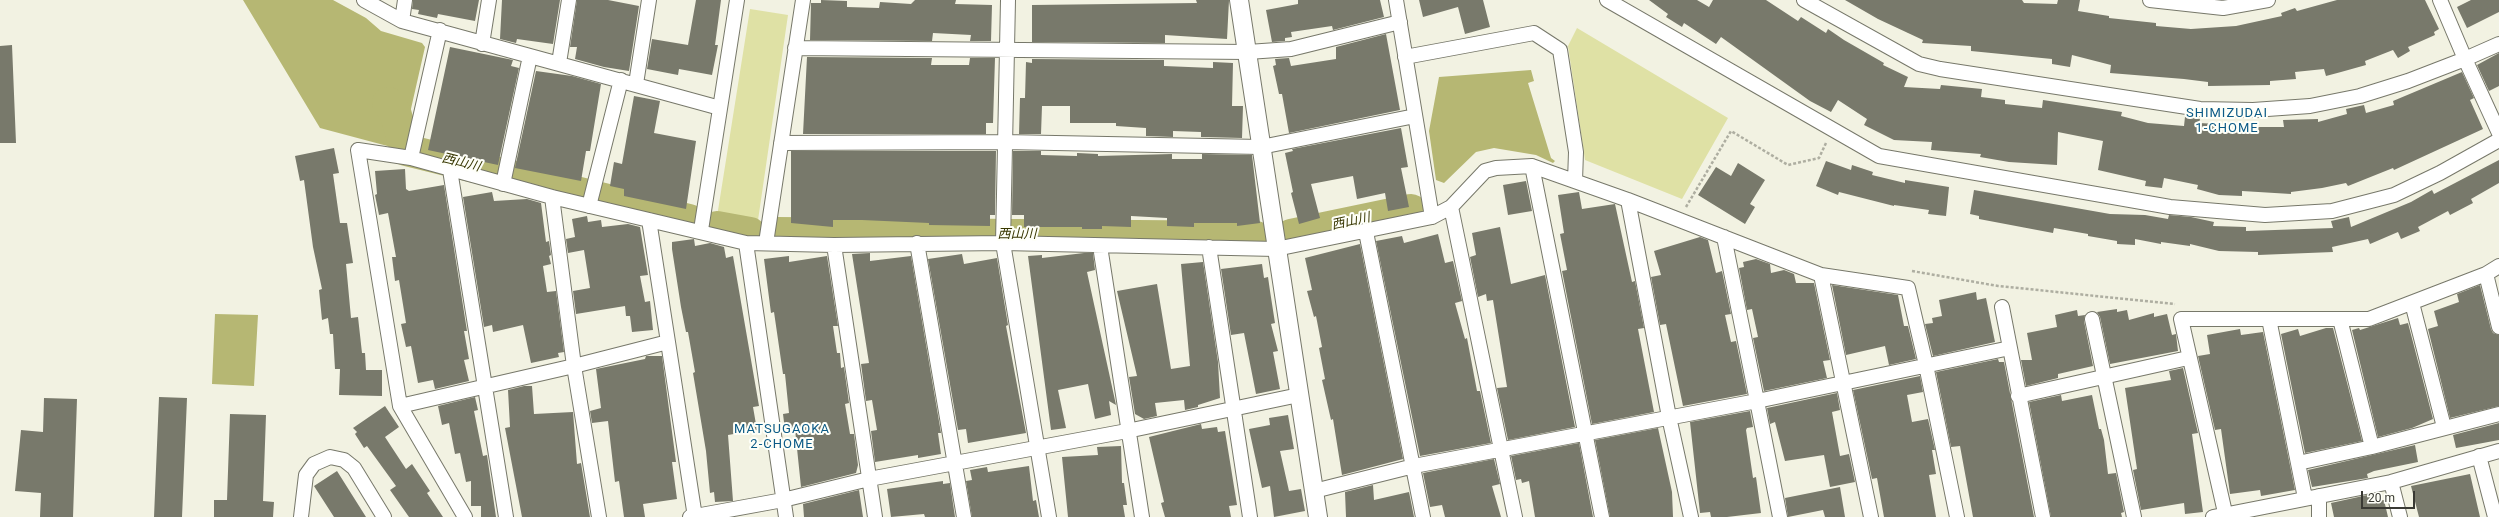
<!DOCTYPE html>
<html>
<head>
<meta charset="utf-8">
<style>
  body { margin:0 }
  #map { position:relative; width:2499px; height:517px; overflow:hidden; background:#f2f2e2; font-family:Roboto,sans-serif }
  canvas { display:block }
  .scale { position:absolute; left:2361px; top:491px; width:54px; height:18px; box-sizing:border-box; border:2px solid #393933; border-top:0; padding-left:5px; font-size:12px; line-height:14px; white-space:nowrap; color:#393933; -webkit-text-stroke:3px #fefff8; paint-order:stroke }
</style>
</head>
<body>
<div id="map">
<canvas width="2499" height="517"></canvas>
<div class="scale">20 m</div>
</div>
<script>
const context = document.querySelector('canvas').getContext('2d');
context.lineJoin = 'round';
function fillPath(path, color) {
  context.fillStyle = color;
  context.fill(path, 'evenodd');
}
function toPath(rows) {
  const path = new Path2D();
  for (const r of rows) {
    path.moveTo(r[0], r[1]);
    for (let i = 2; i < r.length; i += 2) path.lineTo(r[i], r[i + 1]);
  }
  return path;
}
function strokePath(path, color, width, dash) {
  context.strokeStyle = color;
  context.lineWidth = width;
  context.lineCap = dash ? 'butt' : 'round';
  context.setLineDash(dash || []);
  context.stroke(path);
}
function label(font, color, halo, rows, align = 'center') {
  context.font = font + ' Roboto,"Noto Sans JP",sans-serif';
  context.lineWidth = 4;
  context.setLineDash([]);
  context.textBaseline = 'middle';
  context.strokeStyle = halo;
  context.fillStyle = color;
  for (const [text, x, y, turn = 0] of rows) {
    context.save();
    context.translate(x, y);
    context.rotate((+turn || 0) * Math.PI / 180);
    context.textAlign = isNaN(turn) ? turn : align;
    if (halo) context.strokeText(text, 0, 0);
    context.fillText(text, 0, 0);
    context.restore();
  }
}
const green = toPath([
  [750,9,788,15,757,227,750,231,716,223],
  [1577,28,1728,118,1682,199,1585,160,1568,46]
]);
const water = toPath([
  [243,0,333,0,366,18,381,31,422,43,425,47,403,144,395,148,320,128],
  [1531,70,1534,81,1528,83,1551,158,1555,161,1553,163,1536,155,1494,148,1476,152,1444,183,1436,180,1429,131,1439,77],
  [215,314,258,315,254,386,212,384]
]);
const river = toPath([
  [388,103,395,112,406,150,689,220],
  [717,227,750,233],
  [777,233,1256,237],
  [1291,235,1411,210]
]);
const building = toPath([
  [413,0,479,0,475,21,438,14,437,18,418,14,419,10,412,9],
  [502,0,560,0,553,44,517,39,516,43,500,39],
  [577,0,608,0,639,6,629,71,604,67,575,59,577,47,570,47],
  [696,0,721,0,715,45,718,45,712,75,679,69,678,75,647,69,652,39,688,45],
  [821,0,847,1,847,7,879,8,880,2,911,4,915,0,956,0,955,4,992,5,991,41,970,41,971,35,933,33,932,41,810,40,811,3,821,3],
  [1196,0,1229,0,1227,39,1165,35,1165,43,1032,42,1032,5,1197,3],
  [1298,0,1380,0,1384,17,1333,30,1332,26,1291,32,1292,37,1285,38,1285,41,1272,42,1266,10,1298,4],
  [1419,0,1483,0,1490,27,1465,34,1458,7,1423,17],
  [1649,0,1697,0,1709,7,1713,0,1766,0,1798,21,1801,17,1826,33,1828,29,1844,40,1884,63,1883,65,1908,77,1904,87,1940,89,1941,85,1982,89,1981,97,2005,100,2005,104,2042,108,2043,100,2122,112,2121,116,2148,123,2184,126,2185,117,2200,119,2199,123,2218,124,2218,133,2249,132,2249,127,2284,127,2283,120,2318,119,2318,122,2347,114,2346,109,2364,105,2366,113,2394,105,2393,101,2462,72,2474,98,2470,100,2483,129,2394,170,2393,168,2348,186,2346,183,2322,188,2291,192,2291,194,2242,191,2242,196,2219,195,2197,189,2198,185,2164,178,2162,188,2145,186,2146,181,2098,170,2103,141,2058,132,2057,165,2009,162,1980,157,1981,154,1931,150,1932,142,1894,140,1864,125,1867,119,1838,100,1831,112,1810,101,1721,37,1716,44,1684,23,1682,27,1666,17,1668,14],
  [1845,0,2022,0,2024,3,2057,4,2058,0,2080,0,2078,11,2109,16,2109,18,2156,23,2156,26,2191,29,2236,26,2282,16,2281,13,2295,8,2297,11,2337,0,2425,0,2439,29,2434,32,2435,35,2408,47,2410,51,2398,58,2393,50,2365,61,2366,65,2341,72,2326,76,2324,69,2295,72,2296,79,2270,81,2270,85,2208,86,2208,82,2184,79,2110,73,2111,65,2072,55,2070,67,2052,64,2052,59,1971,51,1971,46,1922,43,1923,40,1878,19],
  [2471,0,2499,0,2499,12,2467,28,2457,7],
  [1386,34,1400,110,1289,133,1282,94,1279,94,1273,66,1276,65,1275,59,1289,58,1291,66,1336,59,1336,47],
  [12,45,16,143,0,143,0,46],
  [450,47,513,60,511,66,519,68,498,165,428,150],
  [2499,53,2499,86,2489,91,2477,65],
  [807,57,932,58,931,65,969,65,970,58,995,58,993,123,986,123,986,134,803,134],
  [1032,59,1164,60,1164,66,1213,68,1213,62,1233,63,1232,106,1243,106,1242,138,1201,137,1201,132,1173,131,1173,137,1146,136,1146,128,1116,126,1116,123,1070,123,1070,106,1042,106,1041,134,1019,134,1020,98,1025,98,1026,62,1032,63],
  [536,71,572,76,601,84,590,151,586,151,581,181,515,168],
  [634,96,660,101,654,133,696,141,686,209,624,196,624,189,610,186,614,162,622,164],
  [1401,128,1408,167,1401,168,1409,207,1388,211,1385,193,1357,199,1353,176,1311,184,1320,218,1299,224,1291,193,1293,192,1285,153,1293,151,1292,149],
  [334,148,339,173,333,174,340,223,347,223,353,263,346,264,351,318,358,317,362,353,365,353,366,370,382,370,382,396,339,395,340,369,335,369,333,334,330,334,328,318,322,320,319,290,322,289,313,247,304,180,300,181,295,156],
  [791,151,996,151,995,215,990,215,990,226,929,225,929,223,862,220,833,220,833,227,791,223],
  [1013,151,1041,151,1041,155,1077,156,1077,153,1098,154,1098,156,1172,154,1172,159,1202,159,1202,154,1252,155,1260,223,1237,226,1237,223,1194,223,1194,227,1167,226,1167,218,1131,216,1131,227,1102,226,1102,229,1082,229,1082,227,1024,227,1024,215,1012,215],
  [2499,160,2499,183,2471,199,2473,203,2450,215,2448,211,2418,227,2420,231,2401,239,2398,232,2370,244,2368,239,2332,247,2333,252,2258,255,2258,252,2219,251,2190,244,2190,246,2161,242,2161,244,2135,239,2135,245,2117,244,2117,241,2088,236,2088,234,2054,228,2053,233,1979,219,1979,216,1970,214,1974,190,2110,214,2145,215,2168,219,2169,215,2191,217,2214,222,2213,226,2246,227,2246,231,2333,228,2331,221,2349,217,2351,227,2411,202,2432,190,2434,194],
  [1826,161,1851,170,1852,165,1873,172,1872,175,1905,183,1905,180,1949,187,1946,216,1928,214,1929,210,1894,205,1894,206,1839,192,1838,195,1816,186],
  [1738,163,1765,180,1750,204,1755,207,1745,224,1698,195,1716,167,1731,176],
  [405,169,406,189,409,191,444,185,467,331,464,331,469,359,464,360,469,381,435,389,433,380,418,383,411,346,406,347,401,324,406,323,399,280,395,281,392,257,396,257,388,213,379,215,375,195,377,194,375,171],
  [1526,181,1532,211,1508,215,1503,185],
  [492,192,494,201,527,199,541,203,546,242,549,241,551,255,549,256,551,264,543,266,547,292,556,291,564,352,558,353,559,357,531,363,523,325,493,332,492,325,484,327,463,197],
  [1579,192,1582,209,1615,204,1632,282,1635,281,1644,328,1638,329,1654,412,1592,424,1562,271,1567,270,1560,234,1564,233,1558,195],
  [587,216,588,222,601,220,602,227,628,224,640,227,648,275,640,276,645,302,650,301,653,330,632,332,630,316,626,316,625,306,576,314,573,291,590,288,584,250,568,253,566,239,575,237,572,219],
  [1500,227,1511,284,1545,275,1575,427,1508,440,1497,388,1507,387,1493,300,1487,301,1486,294,1478,297,1470,257,1476,255,1472,233],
  [1438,234,1445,263,1453,261,1462,301,1455,303,1465,339,1467,338,1477,391,1480,391,1491,443,1420,456,1376,241,1402,236,1404,243],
  [1700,237,1708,240,1716,273,1722,271,1731,314,1725,315,1731,342,1736,341,1747,394,1683,406,1666,324,1660,325,1651,277,1661,275,1654,251],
  [694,239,695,246,710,243,724,247,726,258,733,256,759,406,753,407,757,430,728,435,733,501,715,502,714,492,710,493,706,451,693,373,695,372,688,332,686,332,681,307,672,249,672,242],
  [1360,244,1403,459,1342,475,1333,419,1331,420,1322,380,1325,379,1319,348,1322,347,1316,316,1314,317,1307,291,1312,290,1305,258],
  [870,253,870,261,911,256,941,433,938,433,941,454,918,458,918,455,875,462,871,431,877,430,872,400,866,401,861,364,869,363,852,254],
  [1084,253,1093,253,1095,270,1087,272,1116,405,1109,401,1111,415,1095,419,1088,384,1058,390,1066,428,1051,430,1028,256,1042,255,1042,258],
  [962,254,964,264,997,258,1008,325,1006,326,1026,433,968,443,966,429,958,430,928,259],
  [789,256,789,262,827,256,838,326,833,326,837,353,840,353,841,368,844,367,849,403,845,404,850,434,854,434,858,465,856,473,801,487,795,429,785,430,783,414,789,413,785,374,783,374,774,312,771,313,764,259],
  [1756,259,1770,264,1771,273,1784,270,1794,274,1796,283,1814,283,1830,360,1823,361,1827,378,1764,391,1753,338,1758,337,1752,309,1747,310,1739,268,1744,267,1743,262],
  [1203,262,1218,362,1220,398,1198,405,1198,407,1185,410,1184,400,1155,403,1157,416,1144,419,1135,414,1129,377,1137,376,1117,291,1157,284,1171,369,1190,366,1181,264],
  [1262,264,1264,278,1268,277,1270,291,1275,323,1271,324,1278,351,1273,352,1280,389,1256,394,1244,333,1231,335,1221,269],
  [1832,285,1898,295,1904,326,1908,326,1916,359,1889,365,1885,346,1846,355],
  [2480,285,2491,329,2493,333,2499,335,2499,406,2450,418,2428,329,2438,326,2434,311,2459,302,2457,294],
  [1976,292,1977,300,1986,298,1995,342,1933,356,1925,324,1933,323,1932,318,1942,316,1939,300],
  [2117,309,2117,312,2127,310,2129,320,2154,313,2154,317,2167,314,2172,335,2176,334,2178,351,2110,364,2100,317,2097,312],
  [2077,310,2078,316,2085,315,2084,321,2093,366,2058,374,2058,378,2026,386,2021,360,2032,360,2027,333,2057,327,2055,315],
  [2398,318,2400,325,2408,323,2433,419,2412,428,2378,437,2352,330,2359,328,2360,330],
  [2326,328,2333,328,2362,441,2305,453,2281,334,2298,329,2300,336],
  [2240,329,2241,335,2263,332,2295,490,2261,496,2260,490,2230,494,2221,429,2215,430,2198,356,2210,354,2207,335],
  [646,356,662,356,676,462,672,462,677,499,643,504,645,517,624,517,619,481,615,482,608,421,592,423,590,411,601,408,596,369,645,359],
  [1998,359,1999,362,2004,362,2034,517,1973,517,1960,446,1951,447,1936,372],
  [2183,368,2198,433,2192,434,2203,512,2185,514,2184,503,2141,510,2133,470,2137,469,2125,388,2171,380,2169,371],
  [1920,376,1923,392,1907,395,1912,422,1928,419,1935,450,1932,450,1936,474,1929,475,1936,517,1884,517,1877,478,1872,479,1853,390],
  [524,386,532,386,534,414,573,412,577,464,581,463,590,517,522,517,505,428,510,427,508,390],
  [1837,393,1840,410,1832,412,1840,456,1849,454,1855,482,1830,487,1824,455,1785,461,1775,422,1770,424,1767,408],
  [2061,395,2062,401,2092,395,2099,429,2101,429,2104,440,2108,474,2116,473,2124,512,2121,513,2122,517,2051,517,2029,402],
  [159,397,187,398,182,517,154,517],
  [475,397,478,410,474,411,483,456,487,455,496,517,481,517,481,506,471,506,471,481,466,482,460,453,455,454,449,423,442,425,438,406],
  [44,398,77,399,73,517,40,517,41,493,15,491,21,430,43,432],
  [385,406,399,427,385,437,406,469,412,464,430,491,427,493,443,517,409,517,390,490,396,486,367,446,364,448,355,434,357,432,353,428],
  [1750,411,1753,427,1747,428,1746,430,1753,478,1756,477,1761,513,1727,517,1711,517,1710,512,1700,513,1690,422],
  [230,414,266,415,263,501,274,502,273,517,214,517,214,500,227,500],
  [1288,415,1294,449,1280,451,1289,491,1301,489,1305,511,1274,517,1270,486,1262,488,1249,429,1270,425,1269,418],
  [2499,423,2499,440,2456,448,2453,435],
  [1201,424,1202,429,1217,427,1218,432,1225,431,1237,505,1229,506,1231,517,1165,517,1161,503,1164,502,1149,437],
  [1658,428,1672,492,1673,517,1610,517,1595,440],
  [1579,443,1593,517,1535,517,1529,481,1522,483,1521,479,1516,480,1511,456],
  [2415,445,2418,462,2374,471,2367,474,2368,478,2312,487,2308,470],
  [1121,446,1122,483,1124,483,1127,505,1123,505,1125,517,1068,517,1062,457,1098,455,1097,447],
  [1494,459,1500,484,1492,486,1501,517,1445,517,1442,505,1430,507,1423,473],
  [1029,466,1033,501,1036,500,1039,517,972,517,966,481,972,480,970,470,987,467,988,472],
  [337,471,366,517,334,517,314,486],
  [2470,474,2480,517,2419,517,2411,486],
  [943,481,943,484,950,483,955,517,925,517,924,514,891,517,887,489],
  [1373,485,1374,500,1409,492,1414,517,1346,517,1345,492],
  [1840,487,1845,517,1825,517,1823,510,1788,517,1785,498],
  [859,490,863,517,804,517,803,504],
  [2372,494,2373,502,2384,500,2388,517,2334,517,2331,503]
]);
const path = toPath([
  [1686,207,1731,131,1788,165,1819,158,1826,143],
  [1912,271,1998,286,2175,304]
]);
const minor = toPath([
  [364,0,402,21,720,108],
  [1008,0,1003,243,1049,517],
  [1396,0,1432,217],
  [1607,0,1879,156,2170,207,2265,215,2332,211,2394,195,2440,173,2499,140],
  [1804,0,1919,64,1940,69,2200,109,2253,110,2310,106,2360,96,2408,81,2465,59,2440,0],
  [2150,0,2223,8,2268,0],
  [402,21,405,0],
  [482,44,489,0],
  [2499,44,2465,59,2499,133],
  [795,48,1248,52,1291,49,1400,22],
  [1405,57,1534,33,1560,50,1576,152,1575,181],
  [559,63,569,0],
  [636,84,649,0],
  [781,143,1004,142,1261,147,1415,116],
  [411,158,440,30],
  [1532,166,1602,517],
  [450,170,506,517],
  [503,184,530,56],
  [552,197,574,366,599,517],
  [1628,200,1669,417,1691,517],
  [589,206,621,80],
  [1451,207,1515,517],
  [701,230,737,0],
  [1366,232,1423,517],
  [1724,237,1757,401,2010,348,2002,307],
  [746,243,786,517],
  [766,243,803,0],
  [917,243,964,517],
  [834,245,875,517],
  [1100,246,1142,517],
  [1209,247,1250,517],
  [2486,274,2499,327],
  [1821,275,1871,517],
  [2412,303,2444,427],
  [2092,319,2134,517],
  [2269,319,2305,498],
  [2340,319,2372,447],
  [668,342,695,517],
  [2010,348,2043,517],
  [2018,396,2188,358],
  [400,406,574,366,668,342,649,220],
  [2479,456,2495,517],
  [2298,463,2372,447,2499,414],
  [2391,482,2400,517],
  [1314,491,1414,466,1757,401,1780,517],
  [2319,496,2319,517],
  [301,517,306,475,314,464,330,457,344,460,354,468,384,517],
  [465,517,400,406,358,150,411,158,552,197,746,243,834,245,1003,243,1276,249,1432,217,1451,207,1485,171,1496,168,1532,166,1628,200,1821,275,1908,288,1926,365,1957,517],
  [690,517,783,500,869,479,1127,431,1299,395],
  [2213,517,2391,482,2499,451],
  [2226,517,2181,319,2369,319,2486,274,2499,266]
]);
const tertiary = toPath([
  [1239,0,1318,517]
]);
const neighbourhoodNames = [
  ["SHIMIZUDAI",2227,114],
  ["1-CHOME",2227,129],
  ["MATSUGAOKA",782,430],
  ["2-CHOME",782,445]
];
const waterNames = [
  ["西山川",461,163,14],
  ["西山川",1351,222,-12],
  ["西山川",1017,235]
];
fillPath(green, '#dfe1a5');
fillPath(water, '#b6b773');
strokePath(river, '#b6b773', 32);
fillPath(building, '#78796b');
strokePath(minor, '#77786a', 16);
strokePath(tertiary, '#77786a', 20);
strokePath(path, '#aeaea1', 2.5, [3, 2]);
strokePath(minor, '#fff', 14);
strokePath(tertiary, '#fff', 18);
context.letterSpacing = '1px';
label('13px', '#0b5a86', '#fefff8', neighbourhoodNames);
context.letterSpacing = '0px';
label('italic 13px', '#373600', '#fefff8', waterNames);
</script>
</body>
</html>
